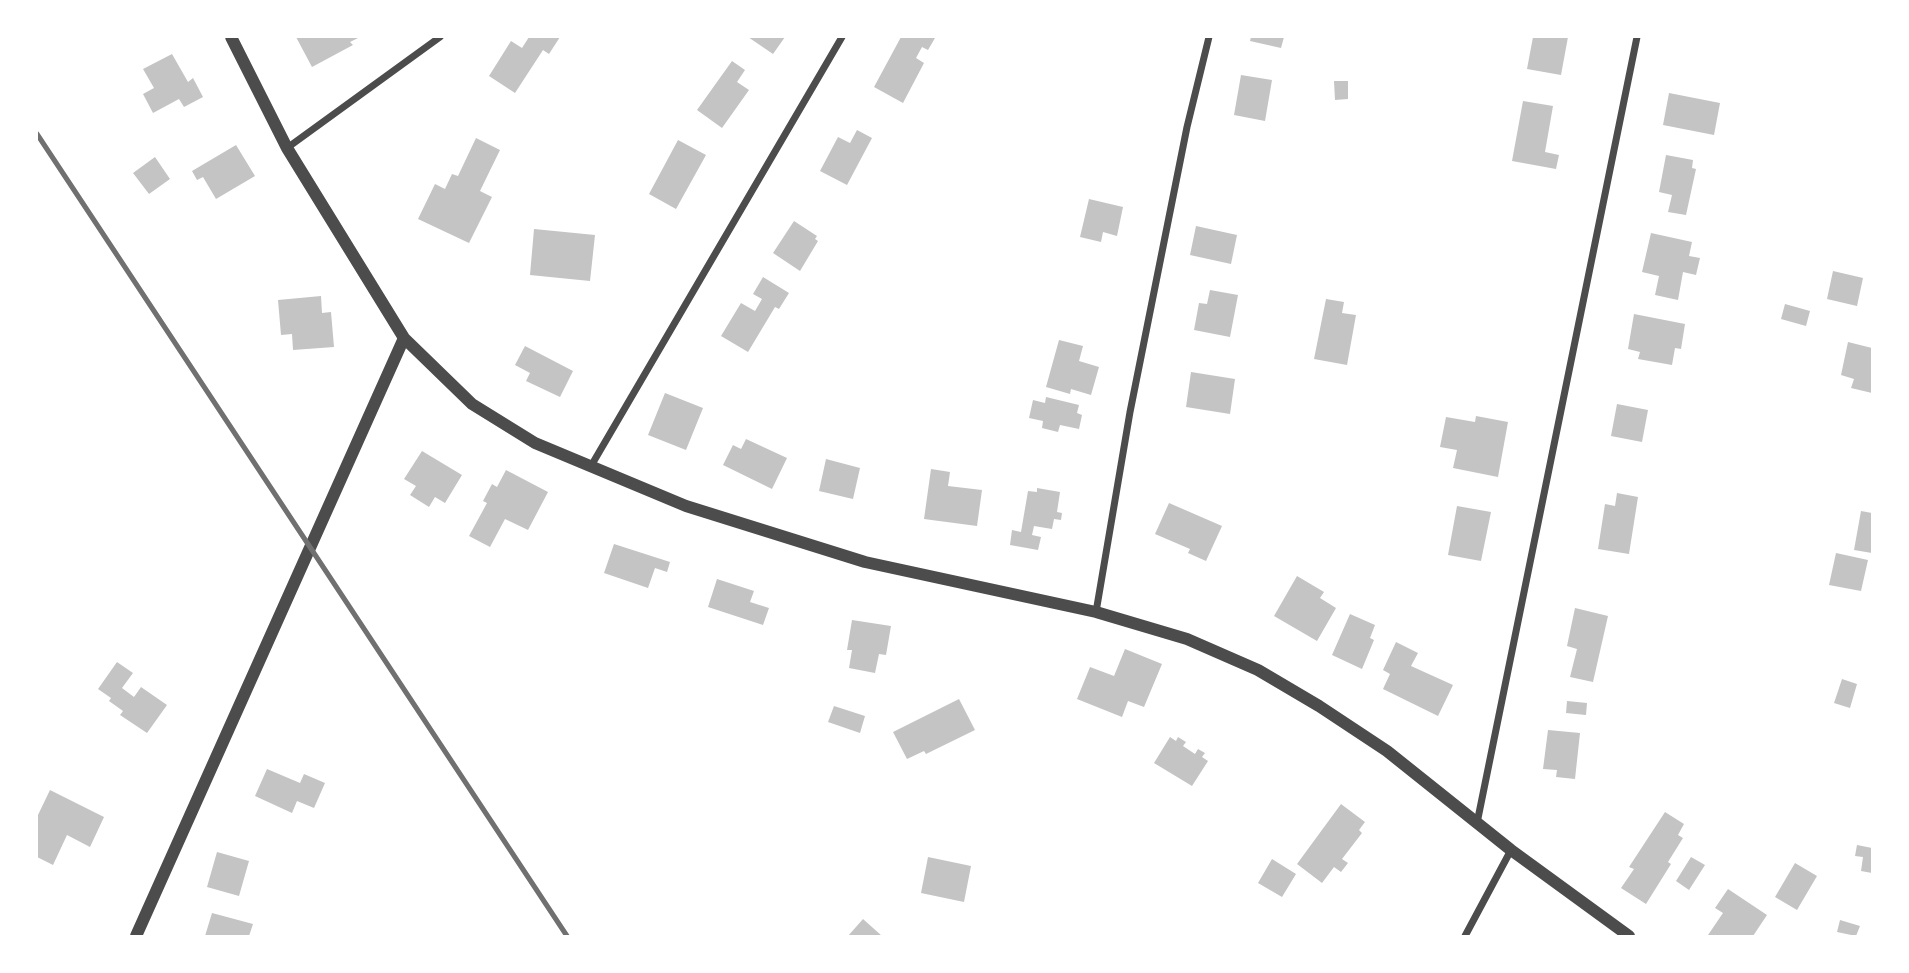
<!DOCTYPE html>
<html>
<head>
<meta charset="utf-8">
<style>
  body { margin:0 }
  #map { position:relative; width:1909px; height:973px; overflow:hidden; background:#fff; font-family:"Alegreya Sans",sans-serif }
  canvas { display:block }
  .frame { position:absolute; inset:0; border:38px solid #fff; pointer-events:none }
</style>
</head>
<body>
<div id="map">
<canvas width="1909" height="973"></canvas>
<div class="frame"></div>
</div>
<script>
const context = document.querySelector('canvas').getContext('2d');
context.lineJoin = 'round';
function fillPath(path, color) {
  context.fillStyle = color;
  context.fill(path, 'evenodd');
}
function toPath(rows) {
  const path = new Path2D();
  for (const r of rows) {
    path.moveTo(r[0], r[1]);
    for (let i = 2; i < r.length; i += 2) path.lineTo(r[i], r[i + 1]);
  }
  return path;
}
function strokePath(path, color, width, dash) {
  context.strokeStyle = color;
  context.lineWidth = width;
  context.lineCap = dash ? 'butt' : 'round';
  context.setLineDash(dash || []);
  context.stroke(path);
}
const building = toPath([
  [296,37,360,37,350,42,353,45,312,67],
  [529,37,560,37,549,54,543,50,515,93,489,76,511,41,522,48],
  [748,37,785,37,773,54],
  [901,37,935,38,928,50,922,47,916,58,924,63,903,103,874,87],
  [1251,37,1284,37,1281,48,1250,41],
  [1533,37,1568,37,1561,75,1527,69],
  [172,54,188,82,193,78,203,97,184,107,179,99,153,113,143,94,154,88,143,69],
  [732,61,745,70,737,82,749,90,722,128,697,110],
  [1241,75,1272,80,1265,121,1234,115],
  [1334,81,1348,81,1348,99,1335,100],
  [1669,93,1720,103,1714,135,1663,125],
  [1523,101,1553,106,1545,152,1559,155,1556,169,1512,161],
  [857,130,872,138,847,185,820,171,838,137,850,143],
  [476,138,500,150,480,191,492,197,469,243,418,219,435,184,445,189,452,174,458,176],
  [678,140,706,155,676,209,649,194],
  [236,145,255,176,216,199,203,177,197,180,192,171],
  [1666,155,1693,160,1692,168,1696,169,1686,215,1668,212,1672,195,1659,192],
  [155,157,170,179,149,194,133,173],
  [1089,199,1123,207,1117,236,1103,232,1101,242,1080,237],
  [794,221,817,236,815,239,818,241,800,271,773,253],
  [1196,226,1237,235,1231,264,1190,255],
  [534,229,595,235,590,281,530,275],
  [1651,233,1692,242,1689,256,1700,258,1696,275,1683,272,1678,300,1655,295,1659,276,1642,272],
  [1833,271,1863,278,1857,306,1827,299],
  [763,277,789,293,779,309,775,307,748,352,721,336,741,303,755,311,762,299,753,294],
  [1210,290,1238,295,1230,337,1194,330,1199,303,1207,304],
  [321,296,322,313,331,312,334,347,293,350,292,334,281,335,278,300],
  [1326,299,1344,302,1342,313,1356,315,1347,365,1314,359],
  [1785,304,1810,311,1806,326,1781,319],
  [1634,314,1685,324,1681,349,1675,348,1672,365,1638,359,1640,352,1628,349],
  [1059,340,1083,346,1079,361,1099,367,1091,395,1071,389,1070,394,1046,387],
  [1848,342,1872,348,1872,393,1851,388,1854,379,1841,375],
  [525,346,573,371,560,397,526,381,530,373,515,365],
  [1191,372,1235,379,1230,414,1186,407],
  [665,393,703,408,686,450,648,435],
  [1046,397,1079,405,1077,413,1082,415,1079,429,1060,425,1058,432,1042,428,1043,421,1029,418,1033,400,1045,403],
  [1617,404,1648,410,1642,442,1611,436],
  [1476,416,1508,422,1498,477,1453,468,1457,450,1440,447,1446,417,1475,422],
  [746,439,787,458,772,489,723,465,733,445,741,449],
  [422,451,462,475,445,503,435,497,429,507,410,495,416,486,404,479],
  [826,459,860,468,853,499,819,491],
  [931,469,950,472,948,486,982,490,977,526,924,519],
  [506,470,548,492,528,530,505,519,490,547,469,536,487,503,483,501,492,484,497,487],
  [1037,488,1060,492,1057,512,1062,513,1061,520,1054,519,1052,529,1034,526,1032,535,1041,537,1038,550,1010,545,1012,530,1021,532,1028,491,1037,492],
  [1617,493,1638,497,1629,554,1598,549,1605,504,1615,506],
  [1169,503,1222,526,1206,561,1188,553,1190,549,1155,534],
  [1457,506,1491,512,1481,561,1448,555],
  [1861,511,1872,513,1872,553,1854,550],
  [614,544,670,562,667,572,655,568,648,588,604,573],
  [1836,553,1868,560,1861,591,1829,585],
  [1297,576,1324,592,1320,598,1336,608,1317,641,1274,616],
  [717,579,754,591,750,602,769,608,763,625,708,607],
  [1575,608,1608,616,1593,682,1570,677,1577,649,1567,646],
  [1350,614,1375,625,1370,638,1374,640,1362,669,1332,655],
  [852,620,891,626,886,655,879,654,875,673,849,668,852,650,847,650],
  [1396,642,1418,653,1411,666,1453,685,1438,716,1383,689,1390,674,1383,670],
  [1125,649,1162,664,1144,707,1128,701,1122,717,1077,699,1090,667,1114,676],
  [117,662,133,673,122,688,134,697,141,687,167,705,147,733,120,715,123,711,109,701,111,698,98,689],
  [1842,679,1857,684,1850,708,1834,703],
  [959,699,975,730,926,754,924,751,907,759,893,732],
  [1567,701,1587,703,1586,715,1566,713],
  [834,706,865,716,860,733,828,722],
  [1548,730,1580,733,1575,779,1556,777,1557,770,1543,769],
  [1170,737,1176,741,1178,737,1186,742,1183,746,1195,754,1198,749,1205,753,1202,757,1208,761,1192,786,1154,763],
  [267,769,300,783,304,774,325,783,314,808,297,801,292,813,255,796],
  [50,790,104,817,90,847,67,835,53,865,37,857,37,817],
  [1341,804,1365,822,1359,830,1362,833,1342,859,1348,863,1341,872,1334,867,1322,883,1297,864],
  [1665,812,1684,824,1678,835,1683,838,1668,862,1671,864,1646,904,1621,888,1634,869,1629,867],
  [1857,845,1872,848,1872,873,1861,871,1863,857,1855,856],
  [217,852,249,861,239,896,207,887],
  [928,857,971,866,964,902,921,893],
  [1691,857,1705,865,1689,890,1676,881],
  [1272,859,1296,874,1282,897,1258,883],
  [1795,863,1817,876,1797,910,1775,897],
  [1728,889,1767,915,1753,936,1708,935,1723,913,1715,908],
  [212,913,253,924,249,936,205,936],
  [863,919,882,936,848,936],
  [1840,920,1860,926,1856,936,1837,932]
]);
const minor = toPath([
  [287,148,440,37],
  [591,466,842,37],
  [1096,612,1130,412,1187,127,1209,37],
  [1477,823,1637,37],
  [1465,936,1511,850]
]);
const tertiary = toPath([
  [231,37,287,148,404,338,472,404,535,443,686,506,865,562,1096,612,1187,639,1258,670,1319,706,1387,751,1511,850,1629,936],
  [136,936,404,338]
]);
const rail = toPath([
  [37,134,567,936]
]);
fillPath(building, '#c4c4c4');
strokePath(minor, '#4c4c4c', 7);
strokePath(tertiary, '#4c4c4c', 12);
strokePath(rail, '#707070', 5);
</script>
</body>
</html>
